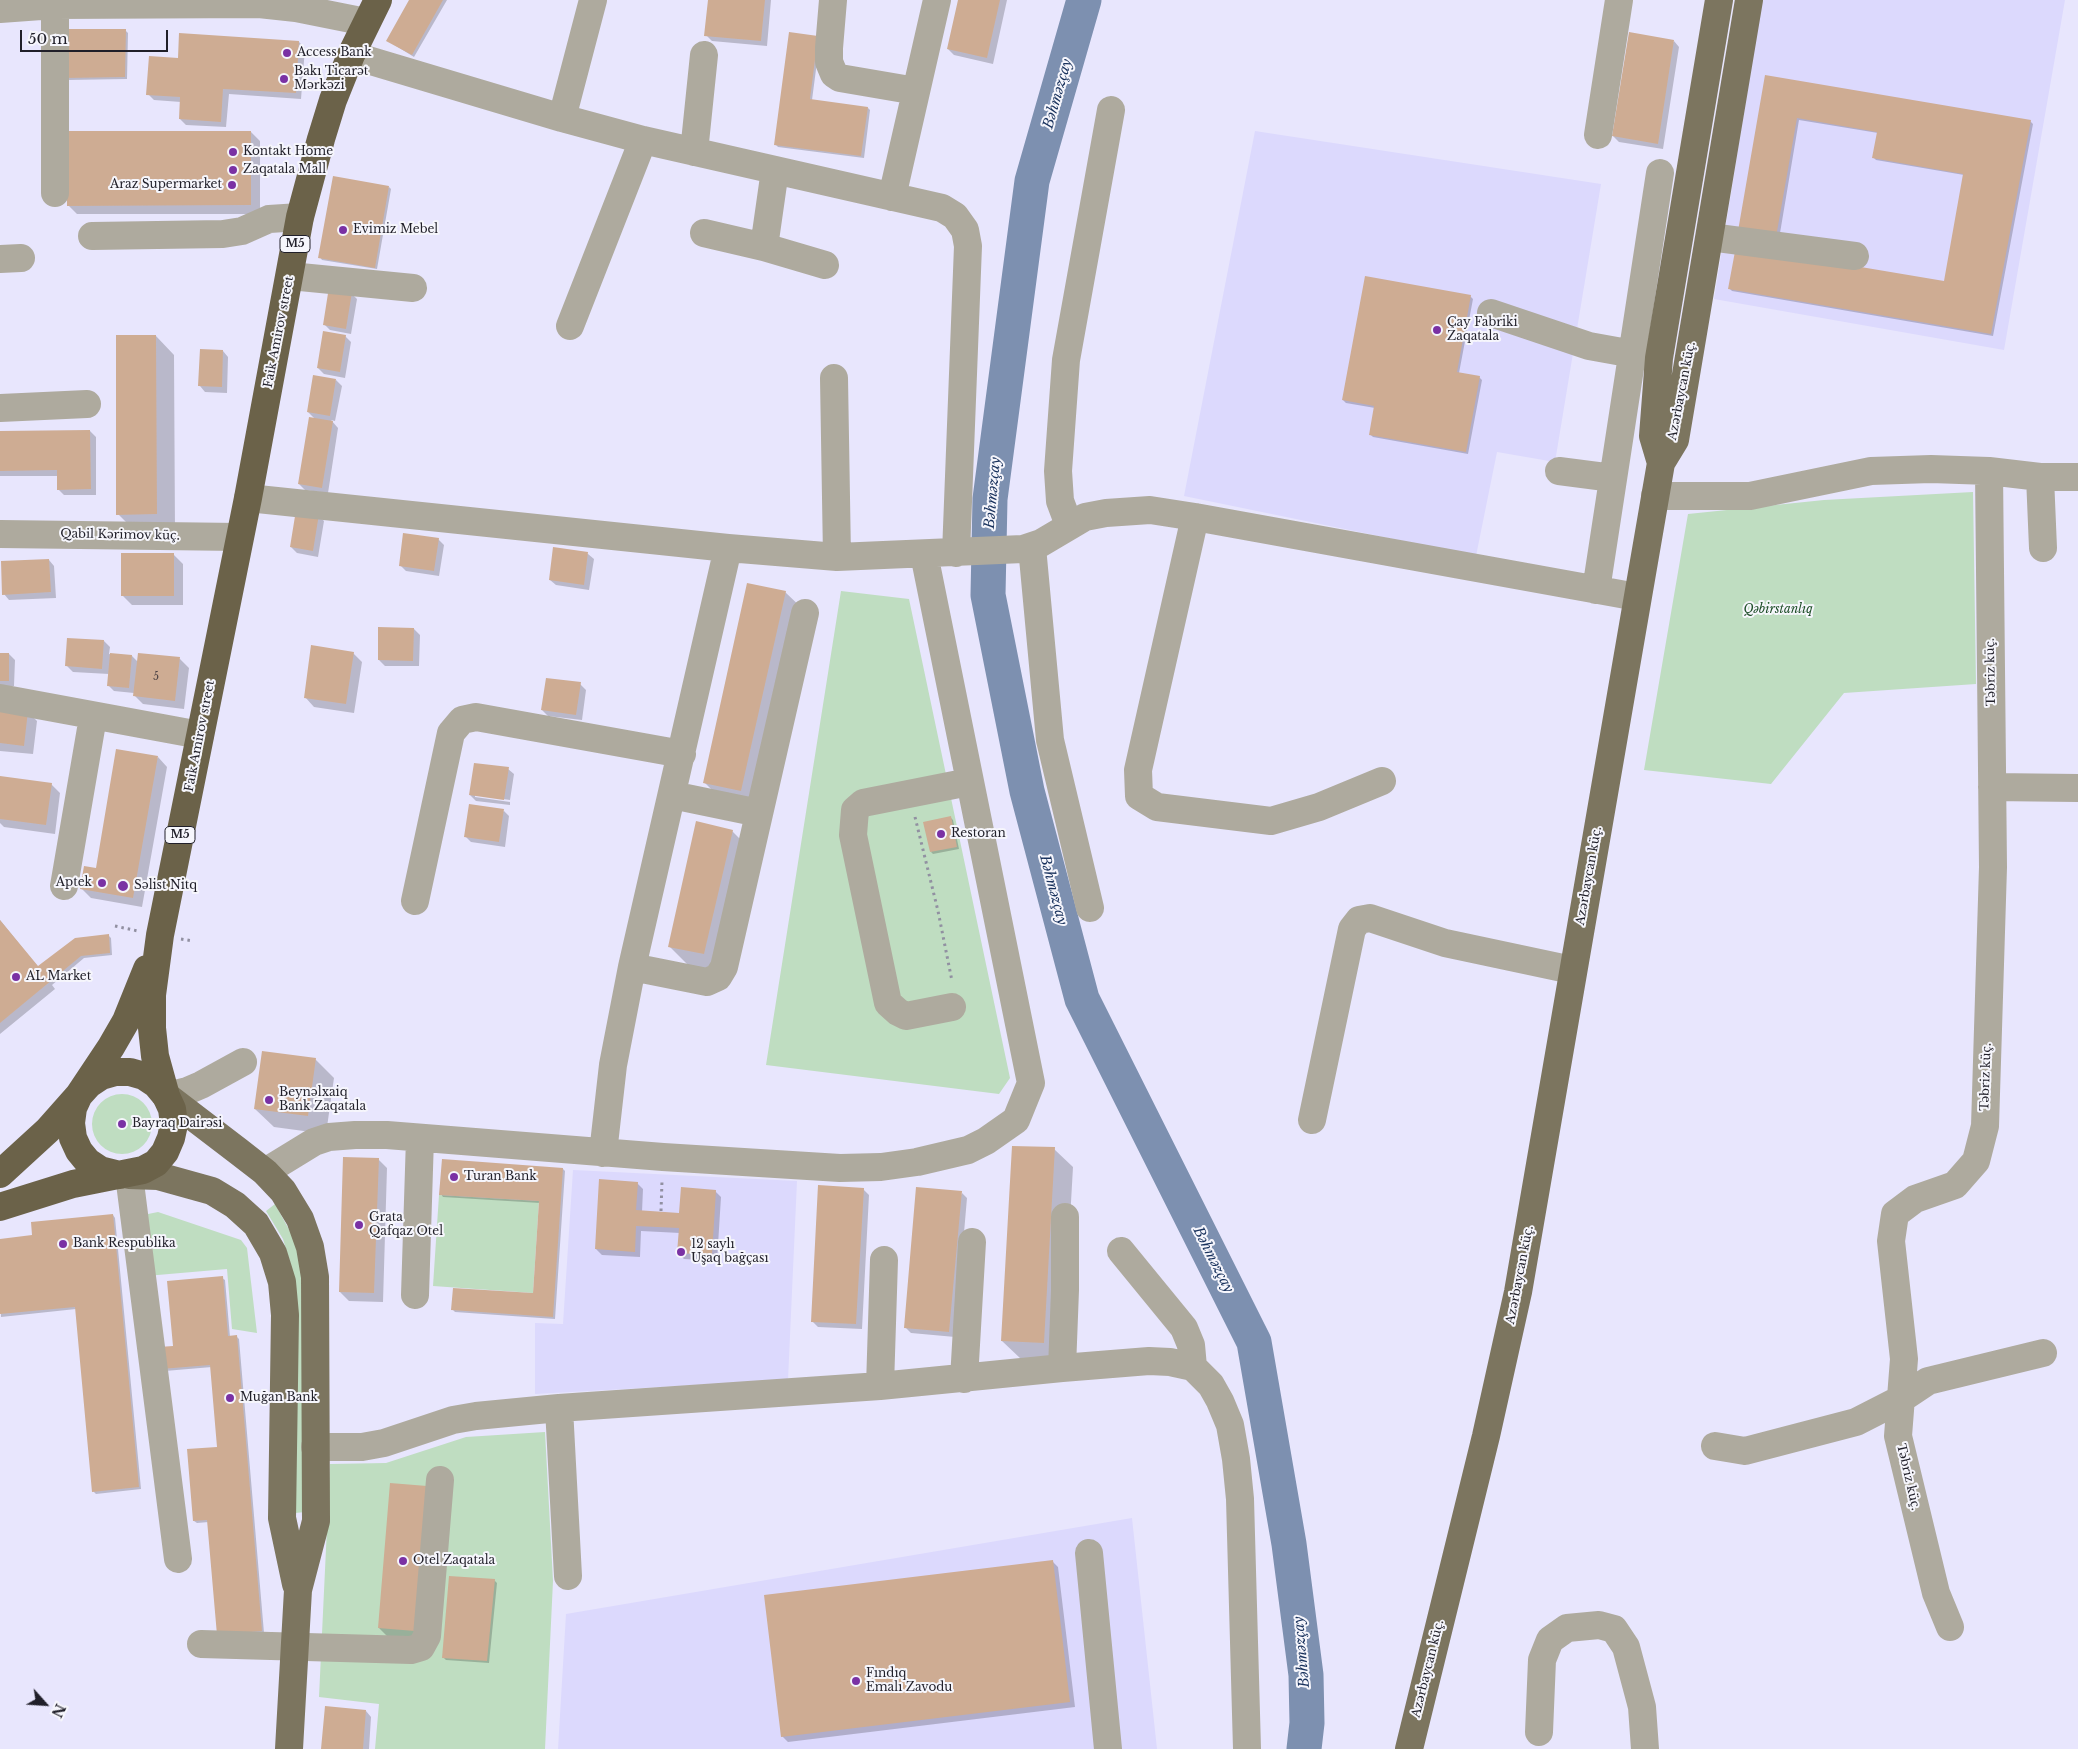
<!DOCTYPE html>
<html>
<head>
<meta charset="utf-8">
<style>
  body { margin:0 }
  #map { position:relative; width:2078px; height:1749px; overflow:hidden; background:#e8e6fd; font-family:"Libre Baskerville",serif }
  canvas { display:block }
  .north { position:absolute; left:20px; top:1679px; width:50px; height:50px; -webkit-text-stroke:4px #f6f6fc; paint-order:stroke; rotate:116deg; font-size:14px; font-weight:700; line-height:20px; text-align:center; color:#201f29 }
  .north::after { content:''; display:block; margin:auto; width:18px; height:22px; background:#201f29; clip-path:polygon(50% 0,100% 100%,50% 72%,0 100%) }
  .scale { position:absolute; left:20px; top:30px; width:148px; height:22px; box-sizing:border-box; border:2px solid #201f29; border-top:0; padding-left:6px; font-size:15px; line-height:18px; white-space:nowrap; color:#201f29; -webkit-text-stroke:4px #f6f6fc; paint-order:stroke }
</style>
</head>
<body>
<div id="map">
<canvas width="2078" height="1749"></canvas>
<div class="north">N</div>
<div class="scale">50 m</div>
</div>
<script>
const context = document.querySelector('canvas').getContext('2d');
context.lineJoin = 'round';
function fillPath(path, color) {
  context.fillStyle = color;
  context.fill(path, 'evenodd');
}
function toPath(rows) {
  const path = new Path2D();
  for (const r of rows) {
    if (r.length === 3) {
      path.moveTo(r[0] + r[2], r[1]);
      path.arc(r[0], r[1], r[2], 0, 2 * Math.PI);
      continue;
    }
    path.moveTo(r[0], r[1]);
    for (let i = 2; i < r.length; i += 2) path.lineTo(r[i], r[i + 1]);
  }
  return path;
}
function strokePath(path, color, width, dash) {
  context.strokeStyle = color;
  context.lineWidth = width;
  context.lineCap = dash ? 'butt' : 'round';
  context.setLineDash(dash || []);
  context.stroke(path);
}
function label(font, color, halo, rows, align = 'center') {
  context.font = font + ' "Libre Baskerville",serif';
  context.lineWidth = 4;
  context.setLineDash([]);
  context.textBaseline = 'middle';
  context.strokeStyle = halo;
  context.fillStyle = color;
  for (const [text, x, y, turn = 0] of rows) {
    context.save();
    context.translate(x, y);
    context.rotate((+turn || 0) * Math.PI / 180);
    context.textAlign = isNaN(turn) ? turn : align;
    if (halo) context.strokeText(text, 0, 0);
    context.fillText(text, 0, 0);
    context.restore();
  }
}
const built = toPath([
  [1762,0,2065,0,2004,350,1714,299],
  [1255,131,1601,184,1555,462,1497,452,1476,556,1184,496],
  [573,1170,797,1181,788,1380,535,1394,535,1323,563,1324],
  [1132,1518,1157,1749,558,1749,566,1614]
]);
const green = toPath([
  [1973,492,1976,684,1844,693,1771,784,1644,770,1688,514,1824,500],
  [841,591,909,599,1010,1078,999,1094,766,1065],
  [122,1124,30],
  [439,1195,539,1201,533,1293,433,1286],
  [275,1204,292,1235,301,1263,306,1512,295,1513,291,1265,283,1239,266,1211],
  [158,1212,241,1240,247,1248,257,1333,232,1329,227,1269,146,1276,143,1219,148,1214],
  [545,1432,553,1581,545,1749,375,1749,379,1704,319,1697,330,1464,386,1463,466,1437]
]);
const shadow = toPath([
  [411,0,447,0,414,57,388,41],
  [709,0,771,0,767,46,712,41,706,35],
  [959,0,1007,0,993,64,954,55,948,49],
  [125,30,128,33,127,79,68,80,66,77],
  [820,39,812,100,868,108,870,110,864,158,778,147,776,145],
  [1674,41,1679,47,1663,149,1619,142,1613,136],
  [299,42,305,48,301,99,229,94,226,127,186,125,180,119,181,102,154,100,148,94,179,59],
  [1766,77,2030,121,2033,124,1993,336,1732,291,1730,289,1945,282,1964,175,1876,160,1874,158,1878,133,1799,120,1779,239,1740,231],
  [251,132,260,141,260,214,77,214,68,205],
  [389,187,391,189,377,269,322,260,320,257],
  [351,293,357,299,351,334,330,330,324,324],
  [1470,296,1473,299,1459,373,1479,377,1482,380,1468,454,1373,437,1370,434,1375,408,1346,403,1343,400],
  [156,336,174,355,175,532,136,532,118,514],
  [345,336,351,342,345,378,324,374,318,368],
  [223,351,228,357,227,393,205,392,200,386],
  [336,380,342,386,335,421,331,420,338,428,328,493,305,490,299,484,316,420,308,412],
  [90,431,96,437,96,495,64,495,58,489,58,476,0,476,0,432],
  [318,515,324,521,318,557,297,553,291,547],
  [438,539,444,545,439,576,406,571,400,565],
  [554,549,588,554,594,559,589,590,556,585,550,580],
  [174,555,183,564,183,605,132,605,123,596],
  [49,560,54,566,56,598,9,600,4,594],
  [785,592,804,610,760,809,723,801,704,782],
  [414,629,420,635,419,666,385,666,379,660],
  [104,641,110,647,109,654,132,656,138,662,180,659,189,668,184,709,143,704,134,695,134,693,114,691,108,685,109,674,73,672,67,666],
  [353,653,362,662,354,713,314,707,305,697],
  [0,654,9,654,15,660,14,686,0,686],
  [580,684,586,690,582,720,548,716,542,710],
  [0,709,28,712,37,721,33,754,0,751],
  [158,757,167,767,142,907,91,898,82,889,97,870],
  [508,769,514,774,510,800,475,795,475,797,510,802,510,805,476,801,470,795],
  [0,782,51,784,60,793,55,834,4,827,0,823],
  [504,811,509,816,505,847,471,842,466,837],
  [950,817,953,820,959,849,933,854,931,852],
  [732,831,751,850,723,972,688,965,670,947],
  [0,920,38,967,108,935,111,938,112,955,84,958,52,985,55,989,0,1034],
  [315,1059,334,1078,326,1134,274,1127,255,1109],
  [1054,1149,1073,1167,1062,1361,1021,1359,1002,1341],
  [378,1159,387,1168,383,1302,349,1301,340,1292],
  [563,1169,565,1171,555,1319,455,1312,453,1310,534,1294,540,1203,443,1197,441,1194],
  [637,1183,643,1189,642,1212,681,1214,715,1191,721,1197,717,1261,684,1259,678,1253,680,1233,641,1231,640,1257,602,1255,596,1249],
  [863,1189,869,1195,862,1329,818,1327,812,1321],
  [962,1193,967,1198,955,1337,911,1333,905,1327],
  [113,1215,115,1218,141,1489,96,1494,93,1491,76,1309,1,1317,0,1240,33,1237],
  [222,1278,225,1280,230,1337,236,1336,239,1339,264,1633,221,1637,209,1522,197,1523,194,1521,218,1448,212,1367,165,1371,174,1347],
  [391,1484,426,1643,391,1640,379,1628],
  [1052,1561,1058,1567,1075,1707,788,1742,782,1736],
  [494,1580,497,1583,489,1663,446,1660,443,1657],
  [366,1711,371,1717,369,1749,322,1749]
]);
const river = toPath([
  [1084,0,1032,181,990,499,988,595,1027,791,1082,999,1254,1342,1289,1544,1306,1675,1307,1723,1304,1749]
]);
const building = toPath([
  [409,0,443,0,412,55,386,41],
  [708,0,765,0,761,41,704,36],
  [958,0,1000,0,987,58,947,49],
  [65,29,126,29,125,77,65,78],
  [789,32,818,36,810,99,868,107,861,156,774,145],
  [1629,32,1674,40,1658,144,1612,136],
  [179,33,299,41,296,93,223,89,221,122,179,119,180,97,146,95,149,56,178,58],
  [1765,75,2031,120,1991,334,1728,289,1736,246,1944,281,1963,174,1872,158,1877,132,1797,118,1776,237,1738,231],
  [67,131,251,131,251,205,67,206],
  [333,176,389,186,375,268,318,258],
  [1365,276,1471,295,1457,372,1480,376,1466,452,1369,435,1374,406,1342,400],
  [329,287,352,292,346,329,323,325],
  [323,331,346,335,340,372,317,368],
  [116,335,156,335,157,514,116,515],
  [200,349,223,350,222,387,198,386],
  [313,375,336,379,330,416,307,412],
  [309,417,333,421,322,488,298,484],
  [90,430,91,489,57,490,57,470,0,471,0,431],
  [296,510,319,514,313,551,290,547],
  [403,533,439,538,434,571,399,566],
  [553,547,588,552,584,585,549,580],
  [121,553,174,553,174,596,121,596],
  [49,559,51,592,2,595,1,561],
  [747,583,786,591,741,791,703,783],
  [378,627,414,628,413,661,378,660],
  [67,638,104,640,102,669,65,666],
  [311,645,354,652,346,704,304,698],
  [0,653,9,653,9,681,0,681],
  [110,653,132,655,129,688,107,686],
  [138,653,180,657,175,701,133,696],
  [546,678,581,682,576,715,541,710],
  [0,707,28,711,24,746,0,743],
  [116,749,158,756,133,898,80,889,84,866,96,868],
  [474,763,509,767,504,800,469,795],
  [0,776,52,783,46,825,0,819],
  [469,804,504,809,499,842,464,837],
  [951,816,957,847,930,852,923,822],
  [696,821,733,830,704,954,668,947],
  [0,920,38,966,75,938,109,934,110,953,81,956,0,1023],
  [262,1051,316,1058,308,1116,254,1109],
  [1012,1146,1055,1147,1044,1343,1001,1341],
  [343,1157,379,1158,374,1293,339,1292],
  [442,1159,563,1168,553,1317,451,1310,453,1288,533,1293,539,1201,439,1195],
  [599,1179,638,1182,636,1210,679,1213,681,1187,716,1190,712,1255,677,1253,679,1228,636,1226,635,1252,595,1249],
  [818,1185,864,1188,856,1324,811,1322],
  [916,1187,962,1191,949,1332,904,1328],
  [113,1214,139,1487,92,1492,75,1307,0,1314,0,1239,32,1235,31,1222],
  [223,1276,228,1336,237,1335,262,1631,217,1635,207,1520,193,1521,187,1449,217,1447,210,1365,161,1369,159,1347,173,1346,167,1281],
  [390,1483,427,1486,415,1631,378,1628],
  [1053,1560,1070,1702,781,1737,764,1595],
  [449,1576,495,1579,487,1661,442,1658],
  [325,1706,366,1710,363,1749,321,1749]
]);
const path = toPath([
  [915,817,938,911,952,981],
  [115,926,138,931],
  [181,939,193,941],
  [661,1211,662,1181]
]);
const minor = toPath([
  [55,0,55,193],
  [833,0,829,48,829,62,834,74,840,78,916,91],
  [0,9,55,5,259,4,296,8,366,22],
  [351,55,562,118,643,140,942,208,955,216,965,230,968,246,956,553],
  [562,118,593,0],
  [1598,135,1619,0],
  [694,152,704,55],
  [892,197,937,0],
  [704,233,764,247,825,265],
  [92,236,223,234,242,231,269,219,300,217],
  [1710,237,1855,256],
  [764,247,775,170],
  [0,259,21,258],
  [290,276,413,288],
  [1491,313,1589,346,1650,357],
  [570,326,643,140],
  [834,378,837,557],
  [0,408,87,404],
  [1559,471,1613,478],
  [2040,477,2043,548],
  [1655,496,1750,496,1871,471,1931,469,1989,471,2040,477,2078,477],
  [248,498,728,548,837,557,1023,549,1041,543,1085,517,1106,513,1150,510,1195,517,1637,597],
  [1195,517,1138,770,1139,796,1157,807,1271,821,1319,807,1382,781],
  [1069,525,1060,501,1058,471,1066,360,1111,110],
  [0,534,239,537],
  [1032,547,1050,740,1090,908],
  [1596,590,1660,173],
  [0,698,200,735],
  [1992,787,2078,788],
  [672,795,759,813],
  [64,886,93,717],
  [415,901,451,733,462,720,476,717,682,754],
  [632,967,707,982,718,977,724,967,805,613],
  [952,1007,906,1016,898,1012,888,1003,853,835,855,810,863,803,969,782],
  [166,1096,187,1091,201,1085,243,1062],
  [1312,1120,1352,929,1359,920,1370,918,1445,943,1572,970],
  [603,1153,613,1065,632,967,728,548],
  [265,1172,314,1142,329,1137,355,1135,387,1135,663,1157,840,1168,881,1167,917,1162,968,1150,986,1141,1016,1120,1031,1083,924,554],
  [129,1175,178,1559],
  [1121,1251,1184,1328,1191,1345,1193,1367],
  [415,1295,420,1138],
  [1062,1368,1065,1290,1065,1217],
  [964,1379,972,1242],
  [880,1386,884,1260],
  [559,1408,568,1576],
  [1715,1446,1745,1451,1856,1422,1901,1399,1928,1381,2043,1353],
  [315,1447,362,1447,384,1443,453,1420,476,1416,559,1408,880,1386,1062,1368,1149,1361,1170,1362,1193,1367,1211,1385,1220,1401,1230,1425,1236,1459,1240,1499,1247,1749],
  [1089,1553,1108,1749],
  [1950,1627,1936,1593,1898,1436,1904,1359,1891,1241,1895,1214,1915,1199,1955,1185,1976,1161,1985,1126,1993,867,1989,471],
  [201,1644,411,1650,421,1647,427,1636,440,1480],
  [1539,1732,1542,1660,1550,1640,1567,1628,1599,1625,1614,1629,1626,1647,1642,1707,1645,1749]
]);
const major = toPath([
  [1661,463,1653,436,1659,358,1719,0],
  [166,1096,238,1151,265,1172,283,1191,300,1219,310,1247,315,1277,316,1521,298,1590,289,1749],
  [129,1175,158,1176,212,1191,235,1205,256,1224,273,1253,282,1282,285,1315,282,1518,296,1584],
  [1409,1749,1486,1436,1518,1292,1661,463,1675,440,1749,0]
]);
const highway = toPath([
  [0,1174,48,1130,79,1095,111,1047,126,1021,147,969],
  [120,1175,100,1170,88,1162,79,1151,73,1138,71,1123,73,1108,79,1095,89,1084,101,1076,115,1072,130,1072,144,1076,156,1084,166,1096],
  [0,1207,73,1184,143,1170,156,1163,165,1152,171,1138,174,1124,172,1109,166,1096,155,1056,152,1028,152,995,160,935,248,498,300,217,321,139,333,100,351,55,378,0]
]);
const markers = [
  [287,53,5,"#7a31a4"],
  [284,79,5,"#7a31a4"],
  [233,152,5,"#7a31a4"],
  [233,170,5,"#7a31a4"],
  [232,185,5,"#7a31a4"],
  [343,230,5,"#7a31a4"],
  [1437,330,5,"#7a31a4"],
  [941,834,5,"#7a31a4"],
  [102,883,5,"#7a31a4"],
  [123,886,6,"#7a31a4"],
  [16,977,5,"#7a31a4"],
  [269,1100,5,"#7a31a4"],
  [122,1124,5,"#7a31a4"],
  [454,1177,5,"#7a31a4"],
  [359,1225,5,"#7a31a4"],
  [63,1244,5,"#7a31a4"],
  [681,1252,5,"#7a31a4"],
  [230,1398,5,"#7a31a4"],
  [403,1561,5,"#7a31a4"],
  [856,1681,5,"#7a31a4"]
];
const numberNames = [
  ["5",156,677]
];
const shields = [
  [295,244,30],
  [180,835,30]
];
const shieldNames = [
  ["M5",295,244],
  ["M5",180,835]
];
const poiNames = [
  ["Access Bank",297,53],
  ["Bakı Ticarət",294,72],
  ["Mərkəzi",294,86],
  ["Kontakt Home",243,152],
  ["Zaqatala Mall",243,170],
  ["Araz Supermarket",222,185,"right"],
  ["Evimiz Mebel",353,230],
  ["Çay Fabriki",1447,323],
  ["Zaqatala",1447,337],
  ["Restoran",951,834],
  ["Aptek",92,883,"right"],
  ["Səlist Nitq",134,886],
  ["AL Market",26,977],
  ["Beynəlxaiq",279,1093],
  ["Bank Zaqatala",279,1107],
  ["Bayraq Dairəsi",132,1124],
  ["Turan Bank",464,1177],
  ["Grata",369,1218],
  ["Qafqaz Otel",369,1232],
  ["Bank Respublika",73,1244],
  ["12 saylı",691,1245],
  ["Uşaq bağçası",691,1259],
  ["Muğan Bank",240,1398],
  ["Otel Zaqatala",413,1561],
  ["Fındıq",866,1674],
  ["Emalı Zavodu",866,1688]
];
const streetNames = [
  ["Faik Amirov street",279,332,-79],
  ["Azərbaycan küç.",1682,391,-79],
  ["Qabil Kərimov küç.",120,535,1],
  ["Təbriz küç.",1991,672,-91],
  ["Faik Amirov street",200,736,-79],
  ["Azərbaycan küç.",1589,876,-80],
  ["Təbriz küç.",1986,1077,-88],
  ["Azərbaycan küç.",1520,1275,-79],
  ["Təbriz küç.",1908,1477,77],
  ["Azərbaycan küç.",1428,1669,-76]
];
const parkNames = [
  ["Qəbirstanlıq",1778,610]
];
const waterNames = [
  ["Bəhməzçay",1058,94,-74],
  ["Bəhməzçay",993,493,-85],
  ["Bəhməzçay",1053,890,75],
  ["Bəhməzçay",1213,1260,63],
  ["Bəhməzçay",1302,1652,-95]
];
fillPath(built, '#dcd9fd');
fillPath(green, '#bfddc1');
fillPath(shadow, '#0003');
strokePath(river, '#7d90b0', 35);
fillPath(building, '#ceac93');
strokePath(path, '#9190a1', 3, [2.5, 4]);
strokePath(minor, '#aeaa9e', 28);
strokePath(major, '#7c755f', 28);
strokePath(highway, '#6b6249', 28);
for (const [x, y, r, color] of markers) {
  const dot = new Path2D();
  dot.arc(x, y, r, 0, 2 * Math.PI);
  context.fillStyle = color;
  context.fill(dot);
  strokePath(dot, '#f6f6fc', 2);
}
label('10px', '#4c4244', null, numberNames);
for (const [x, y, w] of shields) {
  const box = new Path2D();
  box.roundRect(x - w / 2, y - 8.5, w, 17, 4);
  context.fillStyle = '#f6f6fc';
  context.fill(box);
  strokePath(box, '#201f29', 1);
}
label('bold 11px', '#201f29', null, shieldNames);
label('12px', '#201f29', '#f6f6fc', poiNames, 'left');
label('12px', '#201f29', '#f6f6fc', streetNames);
label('italic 12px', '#1e4e28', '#f6f6fc', parkNames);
label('italic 14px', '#18315c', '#f6f6fc', waterNames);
</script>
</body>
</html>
